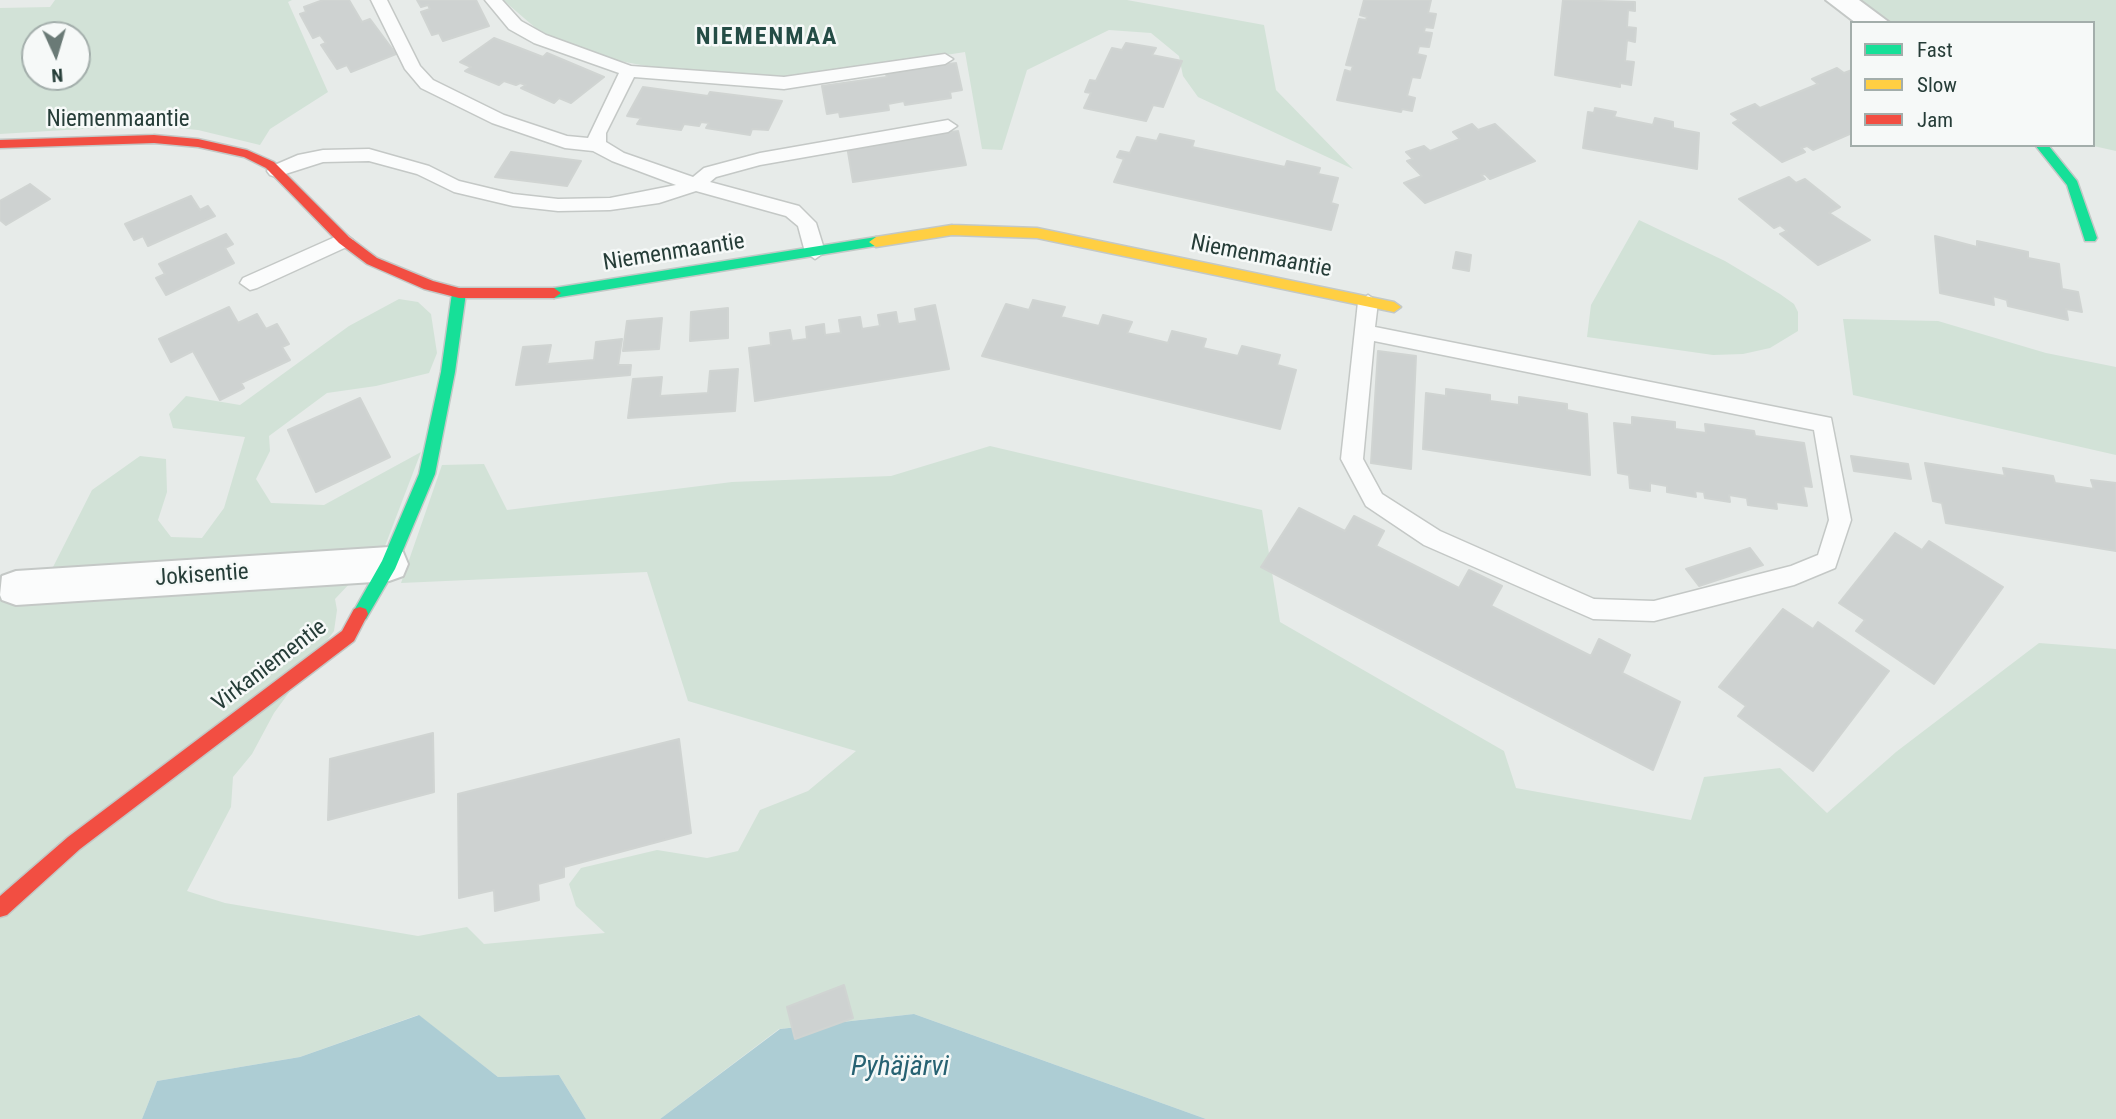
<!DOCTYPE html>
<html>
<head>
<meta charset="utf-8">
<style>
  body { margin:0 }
  #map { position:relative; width:2116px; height:1119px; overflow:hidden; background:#e7ebe9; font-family:"Roboto Condensed",sans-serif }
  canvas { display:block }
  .legend { position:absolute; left:1850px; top:21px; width:245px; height:126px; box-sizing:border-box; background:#f6f9f8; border:2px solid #a3aeab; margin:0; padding:9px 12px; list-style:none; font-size:21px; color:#263d38 }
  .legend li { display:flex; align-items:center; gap:14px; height:35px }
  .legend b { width:35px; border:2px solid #a3aeab }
  .north { position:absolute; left:21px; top:21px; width:70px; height:70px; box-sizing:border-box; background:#f6f9f8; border:2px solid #a3aeab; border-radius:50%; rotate:176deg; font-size:19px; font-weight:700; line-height:28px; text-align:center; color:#263d38 }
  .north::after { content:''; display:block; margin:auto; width:24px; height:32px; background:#6a7a76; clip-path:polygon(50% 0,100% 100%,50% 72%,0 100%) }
</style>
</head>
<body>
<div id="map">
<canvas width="2116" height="1119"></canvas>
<ul class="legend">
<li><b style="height:9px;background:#16e098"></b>Fast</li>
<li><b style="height:9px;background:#ffcf43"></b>Slow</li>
<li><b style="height:9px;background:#f24e42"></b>Jam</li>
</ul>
<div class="north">N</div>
</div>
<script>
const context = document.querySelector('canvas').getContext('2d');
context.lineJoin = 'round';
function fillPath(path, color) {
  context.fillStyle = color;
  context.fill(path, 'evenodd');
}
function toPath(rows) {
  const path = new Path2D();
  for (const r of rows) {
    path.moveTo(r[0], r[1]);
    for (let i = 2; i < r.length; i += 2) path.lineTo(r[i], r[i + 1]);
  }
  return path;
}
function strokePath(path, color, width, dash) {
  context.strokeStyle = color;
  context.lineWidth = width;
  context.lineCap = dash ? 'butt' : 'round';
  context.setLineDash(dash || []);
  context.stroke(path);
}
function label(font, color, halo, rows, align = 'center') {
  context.font = font + ' "Roboto Condensed",sans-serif';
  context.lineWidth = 5;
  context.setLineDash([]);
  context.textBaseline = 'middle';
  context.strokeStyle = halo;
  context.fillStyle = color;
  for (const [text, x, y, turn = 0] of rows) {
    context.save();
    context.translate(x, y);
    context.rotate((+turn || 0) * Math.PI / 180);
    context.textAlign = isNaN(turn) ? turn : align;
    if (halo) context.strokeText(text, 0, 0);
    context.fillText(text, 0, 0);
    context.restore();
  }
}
const green = toPath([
  [55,0,292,0,288,2,328,92,270,129,260,145,198,130,147,125,0,134,0,8,50,7],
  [35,35,77,35,77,77,35,77],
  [503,0,1127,0,1264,25,1276,90,1353,169,1198,97,1183,76,1179,56,1151,33,1109,30,1027,70,1002,150,982,149,965,52,817,75,753,78,672,71,594,56,545,36],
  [1855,0,2116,0,2116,151,2089,145,2093,145,2093,23,1890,23],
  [1639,220,1725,261,1780,294,1794,304,1798,312,1798,331,1770,348,1743,354,1713,355,1587,337,1591,305],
  [399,299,418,302,431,314,437,353,429,373,376,386,327,393,269,436,270,451,256,479,271,503,324,505,421,452,385,546,335,599,337,610,334,631,274,713,252,754,233,777,231,807,187,891,225,903,418,936,467,927,484,944,605,933,576,906,569,884,581,868,657,850,707,858,738,851,760,810,808,791,856,751,688,701,647,572,401,583,442,465,484,464,507,510,732,482,891,476,990,446,1262,510,1280,622,1504,751,1516,788,1691,820,1704,777,1780,768,1827,813,1896,752,2039,643,2116,649,2116,1119,1206,1119,914,1014,779,1029,660,1119,586,1119,559,1075,498,1077,418,1015,300,1057,157,1081,142,1119,0,1119,0,584,5,575,51,571,92,490,140,456,166,459,167,492,158,520,171,537,202,538,224,508,245,437,173,428,169,414,186,396,240,405,349,326],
  [1843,319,1938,321,2046,353,2116,367,2116,455,1853,395]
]);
const water = toPath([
  [914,1014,1206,1119,660,1119,780,1029],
  [419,1015,498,1077,559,1075,586,1119,142,1119,157,1081,300,1057]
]);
const building = toPath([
  [323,0,349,0,362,22,370,19,396,54,351,72,347,65,337,69,321,45,326,43,320,35,313,38,300,14,306,12,304,7,323,0],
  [417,0,476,0,489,26,443,41,439,33,432,35,421,12,430,9,428,5,421,7,417,0],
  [1364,0,1431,0,1428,13,1436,14,1433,28,1425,27,1424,32,1432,33,1429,47,1419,46,1417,54,1426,56,1420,78,1412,77,1407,96,1415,98,1412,111,1402,109,1401,112,1337,100,1345,70,1351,72,1353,66,1346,65,1359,19,1366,20,1367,17,1360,15,1364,0],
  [1563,0,1635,2,1635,11,1628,10,1627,27,1636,28,1635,42,1627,40,1625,61,1634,62,1631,85,1620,83,1620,87,1555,75,1563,0],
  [494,38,543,57,547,53,604,77,571,103,559,98,554,103,521,88,526,85,520,83,516,85,504,81,499,85,465,71,471,67,460,62,494,38],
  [1126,43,1156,48,1152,55,1182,61,1163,107,1153,105,1146,121,1084,108,1091,93,1085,92,1090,80,1096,81,1112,48,1122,50,1126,43],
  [956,63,962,90,950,92,951,98,905,105,904,101,888,104,889,110,840,117,839,112,827,114,822,86,887,77,885,72,956,63],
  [1837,68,1844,73,1852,70,1852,133,1813,150,1807,146,1801,148,1805,152,1782,162,1733,123,1739,120,1731,114,1755,104,1760,108,1818,84,1812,79,1837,68],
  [643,87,708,96,710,92,782,101,768,130,752,129,750,135,706,128,709,123,701,122,699,126,684,124,681,130,637,124,641,118,627,116,643,87],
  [1595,108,1616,112,1614,117,1653,125,1655,118,1673,122,1673,128,1699,133,1697,169,1583,148,1588,112,1594,113,1595,108],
  [1472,124,1478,130,1495,124,1535,161,1490,179,1485,174,1481,175,1485,179,1425,203,1404,183,1422,176,1407,161,1413,159,1406,152,1424,146,1430,151,1460,139,1453,132,1472,124],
  [958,131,966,165,853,182,847,146,958,131],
  [1160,134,1194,141,1192,147,1285,167,1287,161,1320,168,1318,174,1338,178,1331,203,1338,205,1331,230,1114,182,1124,159,1117,157,1120,151,1130,153,1137,137,1157,141,1160,134],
  [511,152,581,161,567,186,495,177,511,152],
  [1789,177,1796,183,1805,179,1840,207,1829,213,1870,240,1818,265,1780,234,1787,231,1780,225,1774,228,1739,199,1789,177],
  [30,184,50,199,6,225,0,220,0,201,30,184],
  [191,196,200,210,208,206,215,216,148,246,143,236,134,240,125,224,191,196],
  [226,234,233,244,225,248,234,263,166,295,156,278,165,274,159,264,226,234],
  [1935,236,1977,247,1977,241,2028,252,2028,258,2059,264,2062,289,2078,292,2082,312,2066,309,2068,320,2008,306,2007,300,1993,296,1994,305,1940,293,1935,236],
  [1456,252,1471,255,1469,271,1453,268,1456,252],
  [1033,300,1065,307,1061,317,1099,326,1103,315,1132,322,1127,333,1168,343,1172,331,1206,339,1203,348,1238,356,1242,346,1280,355,1277,365,1296,370,1280,429,982,356,1006,304,1029,310,1033,300],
  [935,305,949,369,755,401,749,348,771,345,770,333,790,330,792,341,807,339,806,327,824,324,825,335,841,333,839,320,860,317,862,329,880,326,878,315,896,312,898,324,917,321,915,309,935,305],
  [229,307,238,323,257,314,266,329,277,324,289,344,282,347,290,360,241,383,244,388,220,400,193,351,171,362,159,339,229,307],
  [728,308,728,338,690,341,691,312,728,308],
  [662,318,659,349,623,351,627,321,662,318],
  [622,339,618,365,631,365,630,375,516,385,523,347,551,345,547,364,594,360,596,342,622,339],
  [1378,351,1416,356,1411,469,1371,463,1378,351],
  [738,369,735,411,628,418,633,379,662,377,660,396,708,393,710,371,738,369],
  [1446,389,1490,395,1490,401,1519,405,1519,397,1567,404,1567,410,1587,414,1590,475,1423,449,1426,393,1446,396,1446,389],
  [360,398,390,457,316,492,288,430,360,398],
  [1632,417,1675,422,1675,429,1706,433,1705,424,1754,431,1755,436,1804,443,1812,487,1803,486,1807,506,1776,502,1777,509,1748,505,1747,498,1729,495,1730,502,1705,498,1704,492,1695,491,1696,497,1667,492,1667,486,1650,483,1650,491,1630,488,1629,475,1618,473,1614,423,1632,425,1632,417],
  [1851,456,1908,464,1911,479,1854,471,1851,456],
  [1925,463,2005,476,2003,468,2053,476,2055,483,2094,489,2091,480,2116,483,2116,551,1946,523,1942,503,1933,501,1925,463],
  [1299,508,1345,531,1354,516,1384,531,1376,546,1459,588,1469,570,1502,586,1491,606,1591,656,1599,639,1630,655,1622,673,1680,702,1653,770,1261,567,1299,508],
  [1895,533,1922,550,1929,541,2003,587,1934,684,1856,631,1865,620,1839,603,1895,533],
  [1750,548,1763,565,1699,586,1686,569,1750,548],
  [1783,609,1813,629,1818,622,1889,671,1813,771,1738,716,1746,706,1719,687,1783,609],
  [433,733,434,792,328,820,330,759,433,733],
  [679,739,691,833,564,867,564,877,538,884,539,900,495,911,494,890,459,898,458,794,679,739],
  [844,985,853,1018,795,1039,787,1007,844,985]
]);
const lane = toPath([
  [371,0,387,0,420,66,433,80,504,115,567,136,588,138,619,73,534,43,509,29,485,0,502,0,521,21,546,35,631,66,784,77,945,54,953,59,945,64,784,89,634,77,606,133,606,142,624,153,693,177,704,168,760,153,948,120,957,126,948,132,760,165,716,177,710,182,799,206,816,223,825,252,815,259,805,252,798,226,786,216,696,191,659,203,610,210,558,211,513,206,454,192,417,174,369,161,323,162,276,177,270,175,267,171,270,167,298,155,323,150,369,149,429,166,459,181,513,194,558,199,610,198,676,185,612,161,593,151,565,148,492,123,421,88,405,69,371,0],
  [344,233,353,240,351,245,257,288,250,290,240,283,243,278,344,233],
  [1368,295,1378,302,1375,327,1831,418,1851,520,1835,568,1794,585,1654,621,1593,619,1424,545,1366,506,1341,459,1358,302,1368,295],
  [1374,341,1814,430,1829,520,1818,555,1791,566,1654,601,1594,599,1440,531,1382,494,1363,459,1374,341]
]);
const street = toPath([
  [1826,0,1859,0,1890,23,1856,23,1826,0],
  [389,547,403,552,408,564,403,576,389,581,16,605,2,600,0,595,2,576,16,571,389,547]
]);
const fast = toPath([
  [2035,145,2048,145,2077,181,2097,238,2095,241,2085,241,2067,185,2035,145],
  [876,237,881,239,881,245,554,298,547,293,554,288,876,237],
  [459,288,466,293,455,372,435,474,395,569,366,619,360,621,354,619,352,614,382,561,419,474,441,372,452,293,459,288]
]);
const slow = toPath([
  [952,225,1037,228,1394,302,1401,307,1394,312,1037,238,952,235,876,247,869,242,876,237,952,225]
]);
const jam = toPath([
  [154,135,198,139,247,150,274,162,349,237,377,258,433,281,459,288,554,288,561,293,554,298,459,298,424,289,367,264,339,243,266,168,244,157,198,147,154,143,0,148,0,140,154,135],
  [360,607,366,609,368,614,354,641,80,849,7,915,0,917,0,896,68,837,342,631,354,609,360,607]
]);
const streetNames = [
  ["Niemenmaantie",118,120],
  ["Niemenmaantie",674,253,-9],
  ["Niemenmaantie",1261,257,11],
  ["Jokisentie",202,576,-4],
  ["Virkaniementie",270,666,-37]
];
const farDistrictnames = [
  ["NIEMENMAA",767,38]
];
const nearWaternames = [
  ["Pyhäjärvi",900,1068]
];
fillPath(green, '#d2e2d7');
fillPath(water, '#adcdd4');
fillPath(building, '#ced2d1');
strokePath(building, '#d0d4d2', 2);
strokePath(lane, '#c4c8c6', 3);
strokePath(street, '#c4c8c6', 4);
strokePath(fast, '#c3c8c6', 3);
strokePath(slow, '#c3c8c6', 3);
strokePath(jam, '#c3c8c6', 3);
fillPath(lane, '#fbfcfc');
fillPath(street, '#fbfcfc');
fillPath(fast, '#16e098');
fillPath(slow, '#ffcf43');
fillPath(jam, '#f24e42');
label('23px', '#263d38', '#f6f9f8', streetNames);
context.letterSpacing = '2px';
label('bold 24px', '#244c45', '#f6f9f8', farDistrictnames);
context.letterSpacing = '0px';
label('italic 28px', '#276272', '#f6f9f8', nearWaternames);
</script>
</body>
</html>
